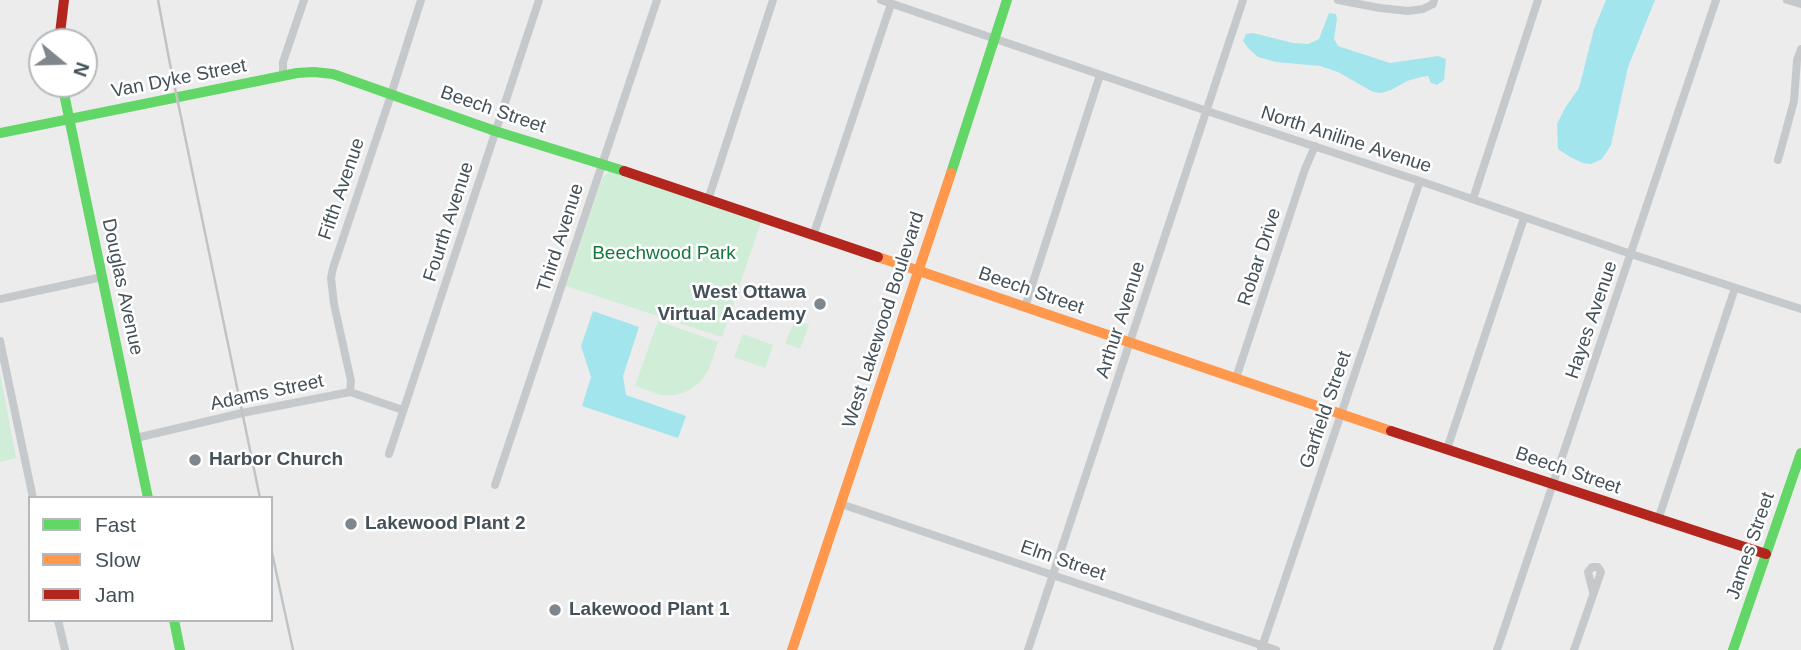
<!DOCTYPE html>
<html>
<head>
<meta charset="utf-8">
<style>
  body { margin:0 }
  #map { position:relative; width:1801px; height:650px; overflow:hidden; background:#edecec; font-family:Helvetica,sans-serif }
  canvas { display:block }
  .legend { position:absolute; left:28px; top:496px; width:245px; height:126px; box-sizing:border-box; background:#fff; border:2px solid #b4b9bd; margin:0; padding:9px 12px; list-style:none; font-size:21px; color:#445159 }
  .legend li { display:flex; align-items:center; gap:14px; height:35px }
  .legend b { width:35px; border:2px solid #b4b9bd }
  .north { position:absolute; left:28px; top:28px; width:70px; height:70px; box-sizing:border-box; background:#fff; border:2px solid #b4b9bd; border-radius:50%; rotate:109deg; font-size:19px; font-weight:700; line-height:28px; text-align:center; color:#445159 }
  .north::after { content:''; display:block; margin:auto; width:24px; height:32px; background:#7f878c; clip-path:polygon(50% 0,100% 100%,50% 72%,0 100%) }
</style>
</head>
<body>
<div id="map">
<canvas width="1801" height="650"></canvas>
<ul class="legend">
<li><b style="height:9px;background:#63d668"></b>Fast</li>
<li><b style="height:9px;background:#ff974d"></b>Slow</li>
<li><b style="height:9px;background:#b3261e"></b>Jam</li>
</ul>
<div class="north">N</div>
</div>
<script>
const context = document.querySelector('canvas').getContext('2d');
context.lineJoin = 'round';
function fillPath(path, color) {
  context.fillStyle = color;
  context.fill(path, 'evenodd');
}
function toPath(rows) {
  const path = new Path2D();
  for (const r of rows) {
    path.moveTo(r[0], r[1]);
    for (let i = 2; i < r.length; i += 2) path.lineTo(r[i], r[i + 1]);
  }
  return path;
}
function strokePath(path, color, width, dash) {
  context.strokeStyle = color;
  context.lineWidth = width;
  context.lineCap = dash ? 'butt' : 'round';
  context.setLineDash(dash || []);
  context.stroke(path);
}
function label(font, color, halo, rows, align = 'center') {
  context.font = font + ' Helvetica,sans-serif';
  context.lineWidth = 5;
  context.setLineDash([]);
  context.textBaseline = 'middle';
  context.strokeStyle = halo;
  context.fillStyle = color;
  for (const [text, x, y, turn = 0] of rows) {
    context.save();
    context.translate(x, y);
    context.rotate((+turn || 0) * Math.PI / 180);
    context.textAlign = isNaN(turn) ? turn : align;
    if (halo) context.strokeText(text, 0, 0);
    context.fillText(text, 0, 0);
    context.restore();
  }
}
const green = toPath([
  [608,172,612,172,761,222,722,337,566,286,602,179],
  [798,320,809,325,800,349,785,343,795,321],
  [658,321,718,342,709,369,701,381,690,390,676,395,661,395,635,386],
  [743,334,773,345,765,368,734,357],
  [0,373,16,458,0,462]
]);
const water = toPath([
  [1606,0,1655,0,1628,67,1611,145,1602,159,1591,164,1583,163,1570,157,1558,149,1557,124,1565,108,1579,88,1594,29],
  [1329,13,1336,14,1337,19,1334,39,1338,46,1390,63,1438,56,1446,59,1444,80,1437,85,1431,83,1428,76,1421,77,1407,81,1391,90,1381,93,1373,92,1338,72,1320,66,1276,62,1258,57,1248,48,1243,41,1246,34,1253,33,1293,43,1308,44,1319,39],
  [593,311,639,327,623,376,626,395,686,416,678,438,582,406,591,377,581,346]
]);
const street = toPath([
  [881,0,1207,111,1420,181,1631,254,1801,309],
  [1338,0,1380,8,1408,11,1423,9,1433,4,1434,0],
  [1787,0,1801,4],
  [283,76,283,62,304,0],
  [1778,160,1794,101,1797,60,1801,49],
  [1473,199,1538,0],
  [708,200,773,0],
  [813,236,891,4],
  [0,299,102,277],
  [1025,307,1100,75],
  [0,341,33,498],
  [1236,378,1305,169,1315,146],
  [350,392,351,381,334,304,331,278,333,268,389,101,421,0],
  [136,438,242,413,350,392,403,410],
  [1447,449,1524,218],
  [389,454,539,0],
  [495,485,657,0],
  [841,504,1276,650],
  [1658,520,1735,288],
  [58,620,65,650],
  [1028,650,1243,0],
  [1261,650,1420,181],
  [1497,650,1716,0],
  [1574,650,1601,572,1598,567,1592,567,1588,572,1593,592]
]);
const fast = toPath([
  [62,84,148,498],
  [0,133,297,73,314,72,333,74,495,131,624,171],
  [951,173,1007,0],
  [174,620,180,650],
  [1733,650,1801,453]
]);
const slow = toPath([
  [878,257,1391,431],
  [792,650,951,173]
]);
const jam = toPath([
  [59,42,64,0],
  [624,171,878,257],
  [1391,431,1766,554]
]);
const rail = toPath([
  [158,0,170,64,260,498],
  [271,548,293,650]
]);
const markers = [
  [820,304,7,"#7f878c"],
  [195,460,7,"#7f878c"],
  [351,524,7,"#7f878c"],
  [555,610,7,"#7f878c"]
];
const streetNames = [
  ["Van Dyke Street",179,79,-11],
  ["Beech Street",493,110,19],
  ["North Aniline Avenue",1346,140,18],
  ["Fifth Avenue",342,189,-71],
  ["Fourth Avenue",449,222,-72],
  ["Third Avenue",561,238,-72],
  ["Robar Drive",1260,257,-72],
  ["Douglas Avenue",122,287,78],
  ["Beech Street",1031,291,19],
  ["West Lakewood Boulevard",884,320,-72],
  ["Arthur Avenue",1121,320,-72],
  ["Hayes Avenue",1592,320,-71],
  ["Adams Street",267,393,-12],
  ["Garfield Street",1326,410,-71],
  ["Beech Street",1568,471,19],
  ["James Street",1751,546,-71],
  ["Elm Street",1063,561,19]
];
const parkNames = [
  ["Beechwood Park",664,254]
];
const poiNames = [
  ["West Ottawa",806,293,"right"],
  ["Virtual Academy",806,315,"right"],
  ["Harbor Church",209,460],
  ["Lakewood Plant 2",365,524],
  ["Lakewood Plant 1",569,610]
];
fillPath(green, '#cfedd7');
fillPath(water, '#a3e5ec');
strokePath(street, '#c6c9cb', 8);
strokePath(fast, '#63d668', 10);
strokePath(slow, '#ff974d', 10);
strokePath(jam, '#b3261e', 10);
strokePath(rail, '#c1c3c5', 2.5);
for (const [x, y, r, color] of markers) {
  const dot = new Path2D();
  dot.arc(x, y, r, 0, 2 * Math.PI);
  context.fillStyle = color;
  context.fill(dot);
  strokePath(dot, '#fff', 2.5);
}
label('19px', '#445159', '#fff', streetNames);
label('19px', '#15793c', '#fff', parkNames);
label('bold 19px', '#445159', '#fff', poiNames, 'left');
</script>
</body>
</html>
